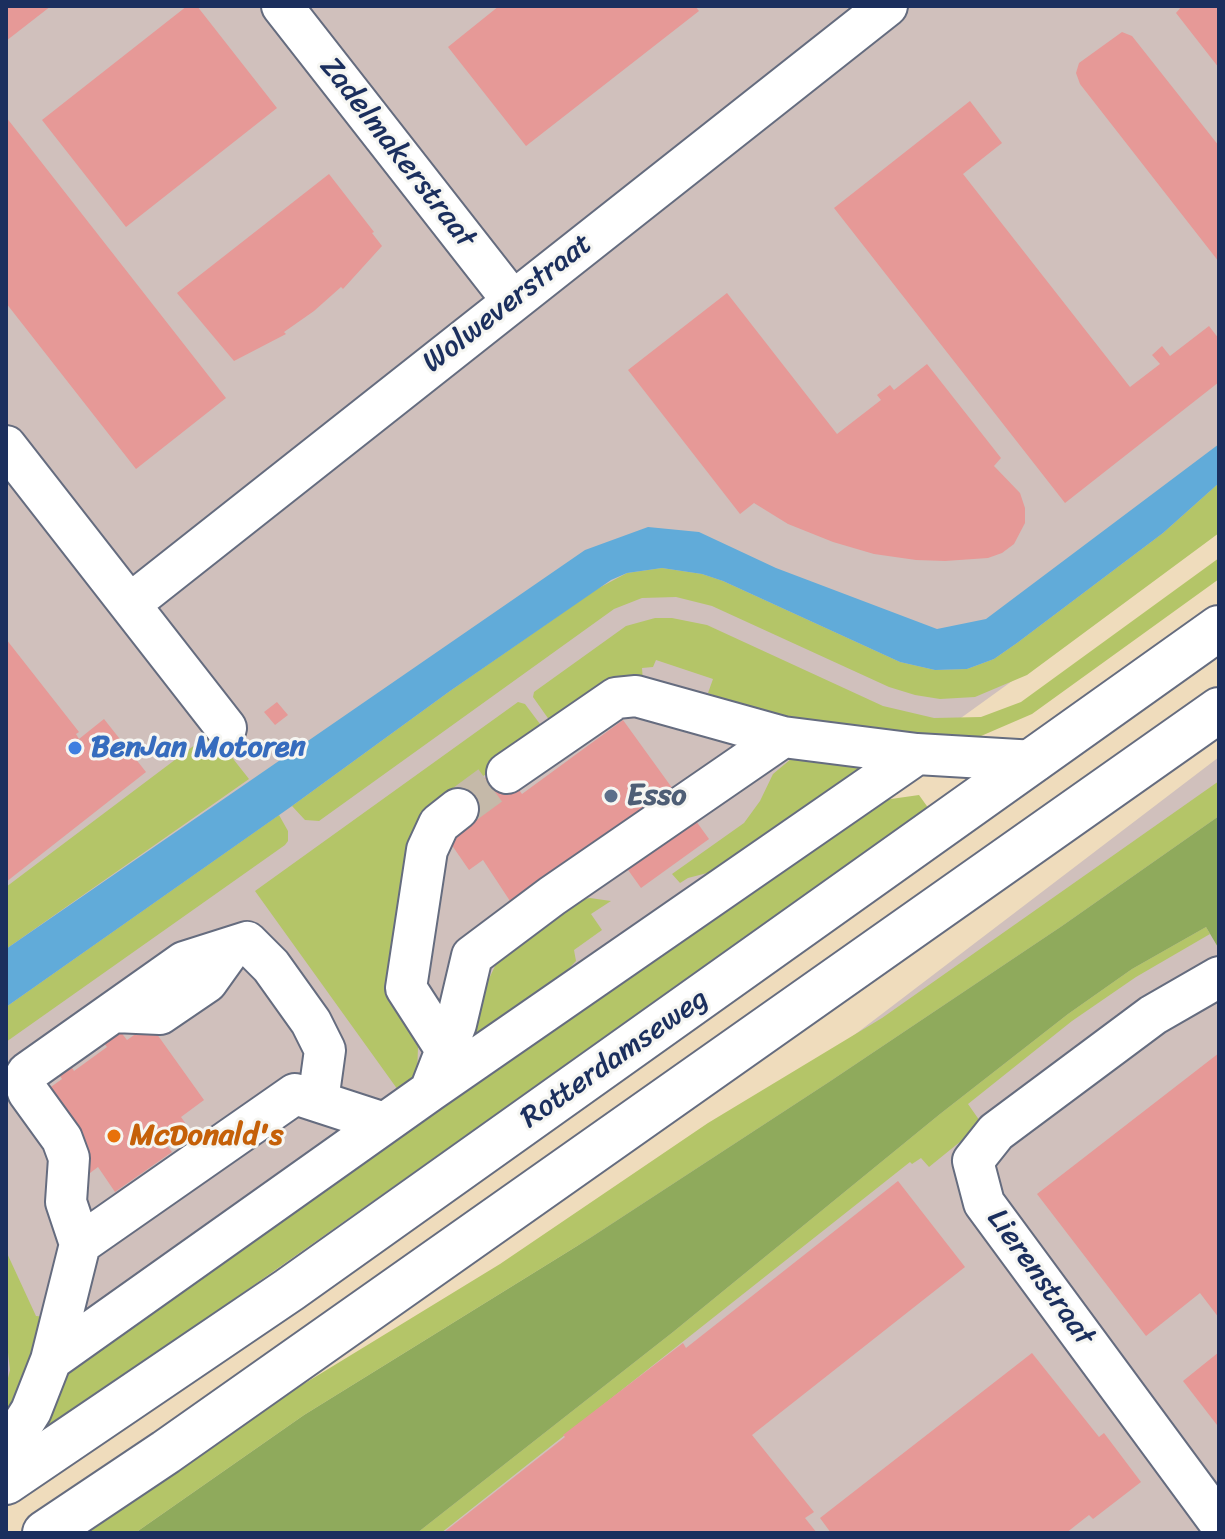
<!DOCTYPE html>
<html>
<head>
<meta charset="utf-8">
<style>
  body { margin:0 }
  #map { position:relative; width:1225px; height:1539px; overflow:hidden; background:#efdcbc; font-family:Sriracha,sans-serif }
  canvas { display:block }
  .frame { position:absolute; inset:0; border:8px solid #1b2f5e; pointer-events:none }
</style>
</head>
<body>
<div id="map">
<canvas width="1225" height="1539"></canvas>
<div class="frame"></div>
</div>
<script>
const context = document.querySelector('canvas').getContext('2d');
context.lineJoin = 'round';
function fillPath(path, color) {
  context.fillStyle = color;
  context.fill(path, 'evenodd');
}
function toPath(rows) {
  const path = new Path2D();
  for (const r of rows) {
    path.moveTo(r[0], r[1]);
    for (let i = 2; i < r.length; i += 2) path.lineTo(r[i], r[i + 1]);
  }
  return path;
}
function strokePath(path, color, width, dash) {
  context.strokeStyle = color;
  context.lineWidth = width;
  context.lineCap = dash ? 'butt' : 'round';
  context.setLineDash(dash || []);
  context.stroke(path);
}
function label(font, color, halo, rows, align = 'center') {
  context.font = font + ' Sriracha,sans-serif';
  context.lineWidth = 6;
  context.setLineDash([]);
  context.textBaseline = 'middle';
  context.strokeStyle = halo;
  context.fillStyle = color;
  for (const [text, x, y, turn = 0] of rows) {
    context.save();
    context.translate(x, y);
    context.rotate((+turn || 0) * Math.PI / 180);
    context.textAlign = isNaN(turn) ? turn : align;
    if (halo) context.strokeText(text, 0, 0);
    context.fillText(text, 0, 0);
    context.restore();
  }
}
const industrial = toPath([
  [6,6,1219,6,1219,532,6,1406],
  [1219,757,1219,1533,201,1533]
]);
const green = toPath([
  [1219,483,1219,533,1027,675,975,697,940,699,915,695,889,687,712,606,676,597,642,598,614,609,319,821,305,820,292,806,450,691,597,589,627,573,662,568,702,574,723,581,900,662,935,670,967,669,994,659,1017,643,1163,533],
  [1219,558,1219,579,1032,714,981,736,952,741,778,720,708,693,713,679,656,660,653,667,642,668,643,682,557,731,533,697,534,692,626,626,655,618,672,618,707,625,883,706,934,718,981,717,1021,702],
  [518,702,525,704,546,732,452,798,394,983,418,1047,417,1077,403,1097,255,891],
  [212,732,249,779,6,949,6,887],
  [805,756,866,768,745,853,711,872,688,878,680,883,672,874,744,823,760,801,773,774,791,759],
  [1219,781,1219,816,1062,926,829,1082,590,1238,304,1415,135,1533,85,1533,284,1396,500,1264,708,1123,882,1018],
  [919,795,929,809,98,1395,47,1428,68,1369,870,802],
  [279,815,288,831,288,841,285,845,6,1042,6,1007],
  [590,898,611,901,591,914,602,930,574,950,576,961,542,997,467,1044,477,1004,496,964,512,944,571,901],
  [1206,927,1210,934,1136,977,1072,1021,968,1104,982,1124,929,1167,921,1158,912,1164,910,1162,441,1533,417,1533,673,1332,940,1114,1068,1014,1132,969],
  [6,1251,36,1316,47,1317,6,1420,6,1386,10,1370,6,1335]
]);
const forest = toPath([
  [1219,816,1219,949,1206,927,1132,969,1068,1014,940,1114,673,1332,417,1533,135,1533,304,1415,590,1238,829,1082,1062,926]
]);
const water = toPath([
  [1219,444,1219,483,1163,533,1017,643,994,659,967,669,935,670,900,662,723,581,702,574,662,568,627,573,611,580,450,691,292,806,6,1007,6,949,585,550,648,527,699,532,776,568,937,629,986,619]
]);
const building = toPath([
  [6,6,51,6,6,41],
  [187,6,197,6,277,108,126,227,42,120],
  [499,6,695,6,699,11,526,146,448,47],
  [1182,6,1219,6,1219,68,1176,13],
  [1122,32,1132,36,1219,146,1219,262,1080,84,1076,73,1079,63],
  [970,101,1002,143,963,174,1130,387,1160,364,1152,355,1162,346,1170,356,1209,326,1219,339,1219,382,1065,503,834,208],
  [6,117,226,398,136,469,6,303],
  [329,174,374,232,372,233,382,246,343,289,341,287,314,311,284,332,286,334,234,361,177,293],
  [727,293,837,434,881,400,877,395,890,385,894,390,927,364,1001,458,994,466,1020,493,1025,508,1025,523,1014,544,1002,553,988,558,945,561,916,560,874,554,833,542,788,524,754,503,740,514,628,370],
  [6,639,79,732,76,734,79,739,104,719,146,772,6,882],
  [277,702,288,715,275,725,264,712],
  [623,720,709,839,641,888,608,842,575,866,568,860,510,901,483,860,469,870,449,841,463,831,453,801,502,766,522,794],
  [144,1028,154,1030,204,1100,181,1117,188,1127,165,1143,172,1152,115,1192,98,1167,90,1173,68,1142,48,1089,62,1079,55,1068,67,1060,74,1071,107,1047,104,1043,120,1031,127,1040],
  [1219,1053,1219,1318,1200,1293,1146,1336,1037,1194],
  [898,1181,965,1267,752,1435,814,1512,805,1518,817,1533,443,1533,565,1437,563,1435,683,1343,686,1348],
  [1219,1352,1219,1424,1217,1425,1183,1381],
  [1032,1353,1099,1437,1104,1433,1141,1482,1093,1519,1089,1515,1066,1533,831,1533,820,1518]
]);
const minorTunnel = toPath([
  [458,809,507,773]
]);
const minor = toPath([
  [282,6,512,300],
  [6,446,226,728],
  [130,604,887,6],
  [507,773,616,698,636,696,783,737],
  [1219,977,1153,1015,996,1132,973,1161,984,1203,1219,1522],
  [114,1012,160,1014,207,982,232,947],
  [446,1050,406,988,427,850,439,824,458,809],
  [430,1091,456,1024,472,956,552,896,783,737,917,754],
  [80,1244,66,1202,69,1158,62,1139,28,1092,24,1080,27,1073,184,962,247,942,271,966,311,1022,325,1050,318,1101],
  [51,1360,80,1244,295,1094,384,1123],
  [6,1444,16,1435,31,1411,51,1360,430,1091,917,754,1035,761]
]);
const major = toPath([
  [6,1482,289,1290,1219,628],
  [45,1533,166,1452,1219,710]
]);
const markers = [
  [75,748,8,"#3f7fe0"],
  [611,796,8,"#5c6f8a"],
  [114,1136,8,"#e8710a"]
];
const streetNames = [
  ["Zadelmakerstraat",397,153,52],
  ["Wolweverstraat",508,304,-38],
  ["Rotterdamseweg",615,1059,-35],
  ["Lierenstraat",1040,1278,54]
];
const shopNames = [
  ["BenJan Motoren",91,748]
];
const serviceNames = [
  ["Esso",627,796]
];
const foodNames = [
  ["McDonald's",130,1136]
];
fillPath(industrial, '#d0c0bc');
fillPath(green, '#b4c568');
fillPath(forest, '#8faa5c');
fillPath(water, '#61abd9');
fillPath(building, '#e69997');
strokePath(minorTunnel, '#c5b9a9', 40, [40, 20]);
strokePath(minor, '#656c7f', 44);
strokePath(major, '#656c7f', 48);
strokePath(minor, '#fff', 40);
strokePath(major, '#fff', 44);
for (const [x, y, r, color] of markers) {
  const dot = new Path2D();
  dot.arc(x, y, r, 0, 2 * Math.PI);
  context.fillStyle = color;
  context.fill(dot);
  strokePath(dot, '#f6f6f2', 3);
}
label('30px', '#1b2f5e', '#f6f6f2', streetNames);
label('bold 30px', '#366cbe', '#f6f6f2', shopNames, 'left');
label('bold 30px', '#4e5e75', '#f6f6f2', serviceNames, 'left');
label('bold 30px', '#c56008', '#f6f6f2', foodNames, 'left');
</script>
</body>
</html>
